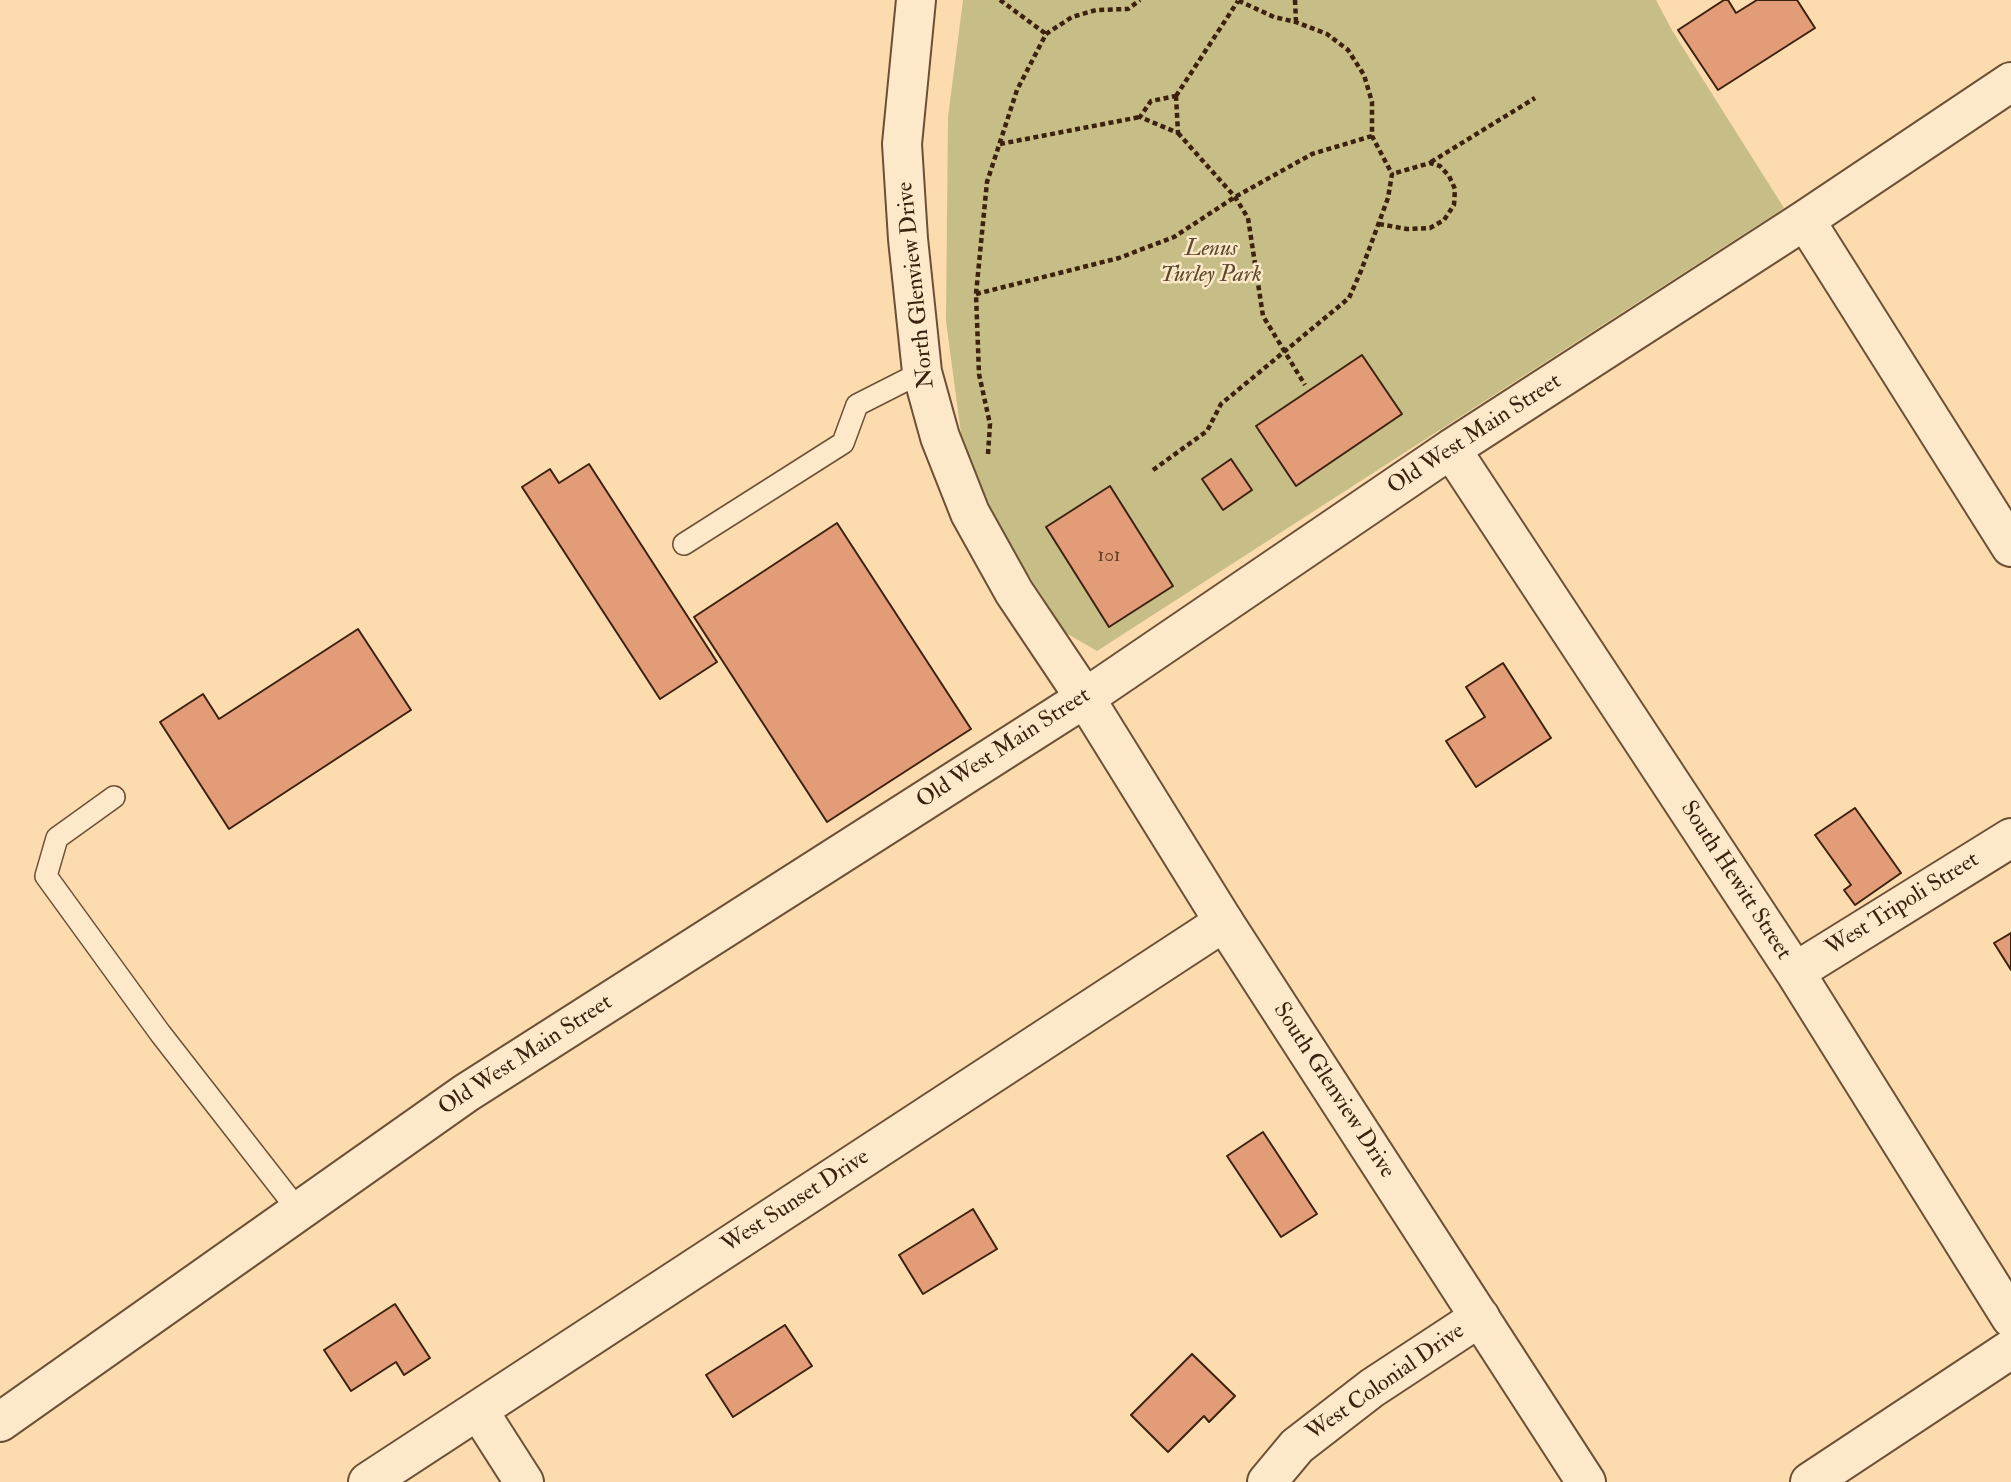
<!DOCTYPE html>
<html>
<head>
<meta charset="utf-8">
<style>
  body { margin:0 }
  canvas { display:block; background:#fcdbae }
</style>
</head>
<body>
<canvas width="2011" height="1482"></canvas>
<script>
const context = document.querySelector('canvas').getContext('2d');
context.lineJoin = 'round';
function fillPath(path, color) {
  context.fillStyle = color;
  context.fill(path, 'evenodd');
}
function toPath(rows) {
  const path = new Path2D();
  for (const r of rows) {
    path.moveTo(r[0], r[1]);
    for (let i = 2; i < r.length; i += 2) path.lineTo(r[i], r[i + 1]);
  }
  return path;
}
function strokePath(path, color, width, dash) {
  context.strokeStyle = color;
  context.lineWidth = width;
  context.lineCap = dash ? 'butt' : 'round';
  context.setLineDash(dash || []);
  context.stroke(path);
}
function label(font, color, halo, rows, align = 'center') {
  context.font = font + ' "IM FELL Double Pica",serif';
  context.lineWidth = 5;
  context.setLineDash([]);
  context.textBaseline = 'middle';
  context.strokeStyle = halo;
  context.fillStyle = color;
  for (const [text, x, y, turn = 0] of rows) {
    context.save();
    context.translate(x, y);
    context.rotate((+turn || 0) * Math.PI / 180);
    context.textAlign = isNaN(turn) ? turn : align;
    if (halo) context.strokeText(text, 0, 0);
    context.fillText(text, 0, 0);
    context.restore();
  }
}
const green = toPath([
  [963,0,1656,0,1673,32,1784,208,1097,651,1066,633,1000,531,962,441,946,321,948,117]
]);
const building = toPath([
  [1724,0,1728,0,1736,13,1757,0,1797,0,1815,28,1718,90,1678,30,1724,0],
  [1362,355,1402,414,1296,486,1256,426,1362,355],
  [1231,459,1252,490,1223,510,1202,479,1231,459],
  [589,464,717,662,660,699,522,487,550,469,559,483,589,464],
  [1110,486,1173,586,1109,627,1046,527,1110,486],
  [837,523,971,729,827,822,694,617,837,523],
  [358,629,411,710,229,829,160,722,203,694,219,719,358,629],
  [1503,663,1551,738,1476,787,1446,741,1485,717,1466,687,1503,663],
  [1855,808,1901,873,1855,905,1844,890,1851,885,1815,835,1855,808],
  [2011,933,2011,970,1994,943,2011,933],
  [1263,1132,1317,1214,1281,1237,1227,1156,1263,1132],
  [973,1209,997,1249,923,1294,899,1255,973,1209],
  [395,1304,430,1358,404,1375,396,1362,351,1391,324,1350,395,1304],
  [785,1325,812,1366,733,1417,706,1375,785,1325],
  [1192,1354,1235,1396,1209,1422,1204,1416,1168,1452,1131,1415,1192,1354]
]);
const path = toPath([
  [1000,0,1046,34],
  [1295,0,1296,22],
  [1176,96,1178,133,1140,117,1151,101,1176,96],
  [1176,96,1238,1],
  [1178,133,1235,197,1248,218,1263,316,1305,385],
  [1000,144,1140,117],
  [1431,162,1535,98],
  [1379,224,1407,229,1430,228,1444,220,1454,205,1455,189,1449,176,1440,166,1430,163,1392,174],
  [976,294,1119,258,1174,237,1235,197,1312,154,1372,136],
  [988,454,990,424,979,374,976,294,987,182,1017,90,1046,34,1072,17,1096,10,1128,9,1140,0],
  [1153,470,1207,431,1221,404,1349,298,1361,271,1388,198,1392,174,1372,136,1372,102,1364,75,1348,50,1327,34,1296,22,1274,17,1237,0]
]);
const service = toPath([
  [684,544,843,443,857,405,922,372],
  [114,797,57,838,46,876,160,1033,298,1210]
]);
const minor = toPath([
  [1805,220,2011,547],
  [1451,449,1795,972,2011,1318],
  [1795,972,2011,838],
  [478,1410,524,1482],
  [0,1422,466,1093,1085,698,1451,449,1805,220,2011,82],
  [368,1482,1224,922],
  [1267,1482,1297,1446,1372,1388,1480,1317],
  [1810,1482,2011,1349]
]);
const tertiary = toPath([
  [916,0,902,144,908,239,922,372,940,437,970,513,1014,592,1085,698,1224,922,1586,1482]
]);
const numberNames = [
  ["101",1109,557]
];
const parkNames = [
  ["Lenus",1211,250],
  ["Turley Park",1211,276]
];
const streetNames = [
  ["North Glenview Drive",917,285,-96],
  ["Old West Main Street",1475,435,-33],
  ["Old West Main Street",1004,749,-33],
  ["South Hewitt Street",1735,881,57],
  ["West Tripoli Street",1903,905,-32],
  ["Old West Main Street",526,1056,-33],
  ["South Glenview Drive",1333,1091,57],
  ["West Sunset Drive",796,1202,-33],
  ["West Colonial Drive",1386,1383,-35]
];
fillPath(green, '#c6be86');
fillPath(building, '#e29d78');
strokePath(building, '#3c220e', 2);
strokePath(service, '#6c5036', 24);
strokePath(minor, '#6c5036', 42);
strokePath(tertiary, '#6c5036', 42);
strokePath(path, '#3c220e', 4.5, [5, 3.5]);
strokePath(service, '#fde8ca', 21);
strokePath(minor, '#fde8ca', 38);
strokePath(tertiary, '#fde8ca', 38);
label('19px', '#664128', null, numberNames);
label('italic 23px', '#5e492c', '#fde8ca', parkNames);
label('23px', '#3c220e', '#fde8ca', streetNames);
</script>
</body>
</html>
